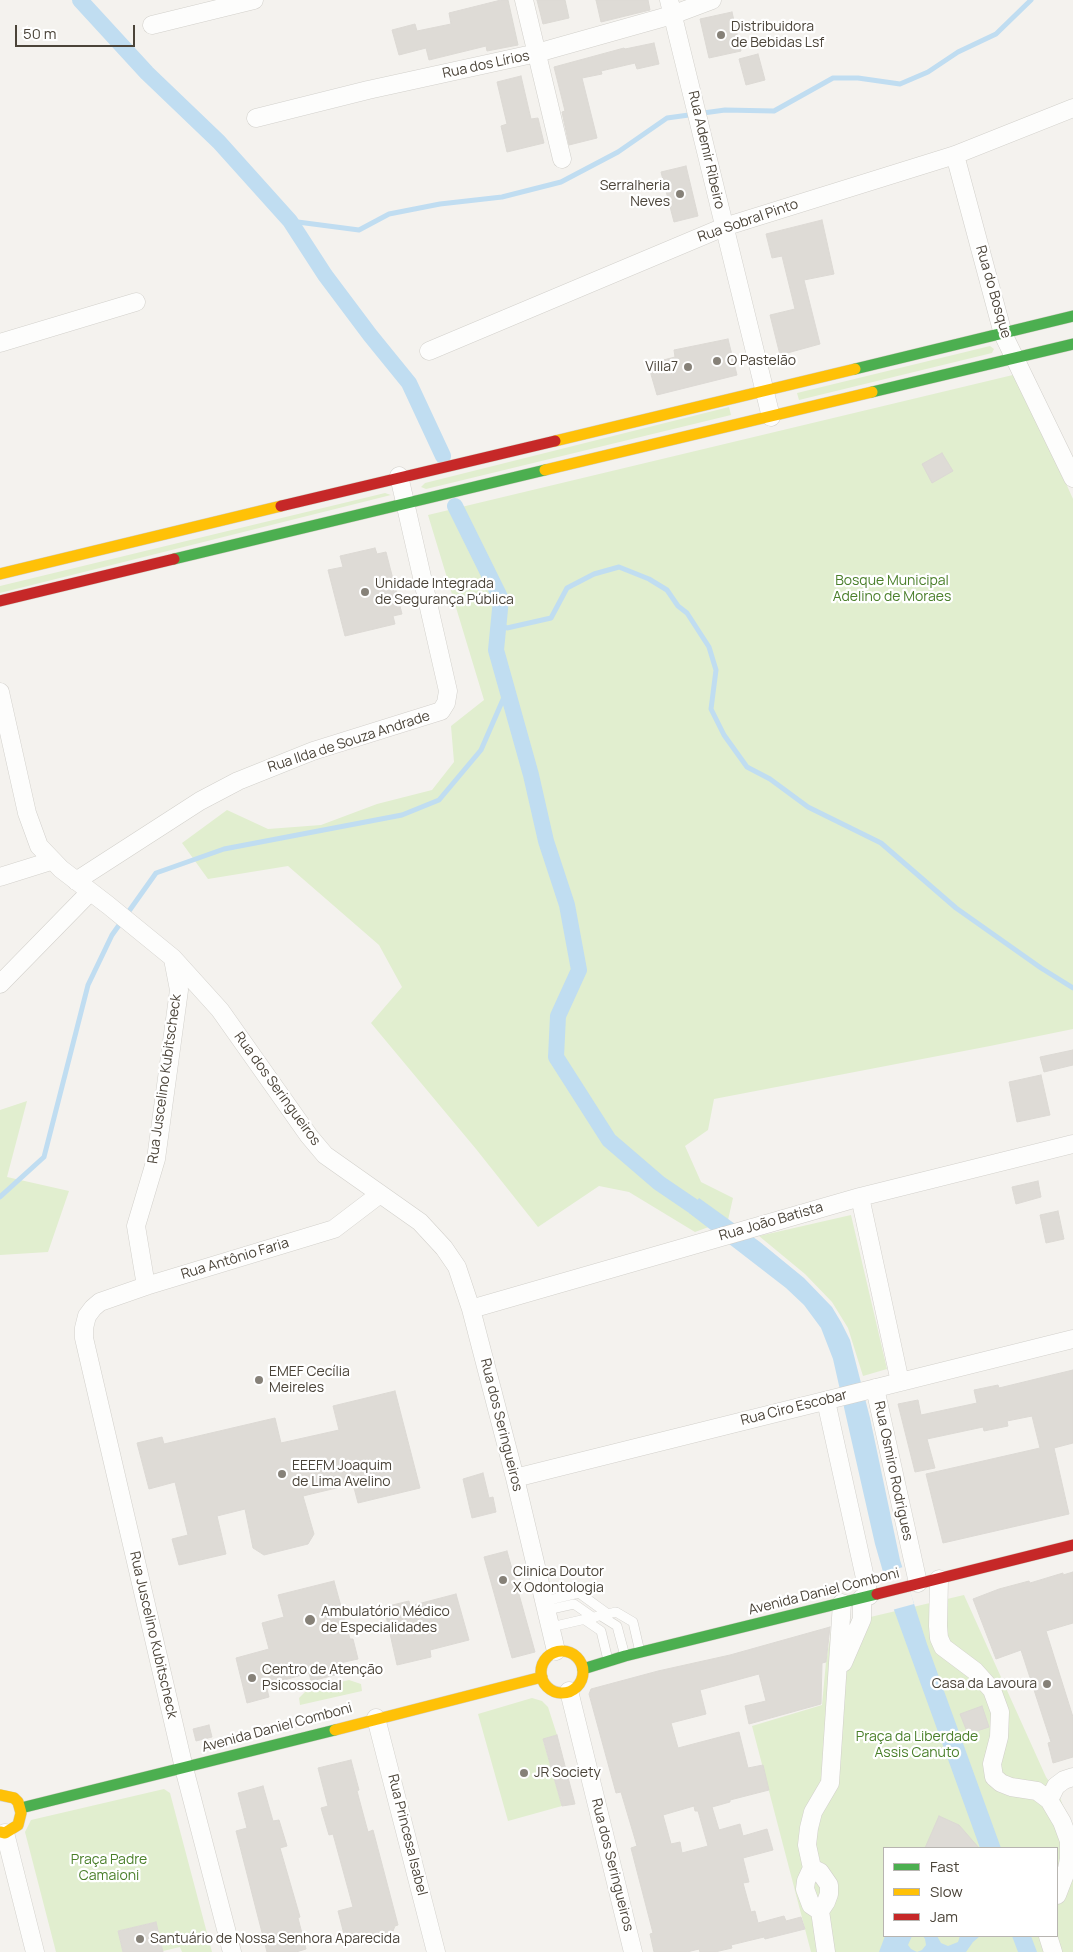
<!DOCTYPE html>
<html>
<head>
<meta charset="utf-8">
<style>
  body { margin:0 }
  #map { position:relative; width:1073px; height:1952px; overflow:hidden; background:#f4f2ee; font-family:Manrope,sans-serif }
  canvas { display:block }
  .legend { position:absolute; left:883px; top:1847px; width:175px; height:90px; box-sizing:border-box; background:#fff; border:1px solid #b7b4b0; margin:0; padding:6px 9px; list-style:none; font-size:15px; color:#4b4439 }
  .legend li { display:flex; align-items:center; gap:10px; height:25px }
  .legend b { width:25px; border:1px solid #b7b4b0 }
  .scale { position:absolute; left:15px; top:25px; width:120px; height:22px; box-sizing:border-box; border:2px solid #4b4439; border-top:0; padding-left:6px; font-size:15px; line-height:18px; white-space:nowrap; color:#4b4439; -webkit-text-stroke:4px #fff; paint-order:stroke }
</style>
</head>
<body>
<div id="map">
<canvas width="1073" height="1952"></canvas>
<ul class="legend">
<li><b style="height:6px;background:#4caf50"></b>Fast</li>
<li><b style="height:6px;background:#ffc107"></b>Slow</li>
<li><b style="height:6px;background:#c62828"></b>Jam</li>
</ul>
<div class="scale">50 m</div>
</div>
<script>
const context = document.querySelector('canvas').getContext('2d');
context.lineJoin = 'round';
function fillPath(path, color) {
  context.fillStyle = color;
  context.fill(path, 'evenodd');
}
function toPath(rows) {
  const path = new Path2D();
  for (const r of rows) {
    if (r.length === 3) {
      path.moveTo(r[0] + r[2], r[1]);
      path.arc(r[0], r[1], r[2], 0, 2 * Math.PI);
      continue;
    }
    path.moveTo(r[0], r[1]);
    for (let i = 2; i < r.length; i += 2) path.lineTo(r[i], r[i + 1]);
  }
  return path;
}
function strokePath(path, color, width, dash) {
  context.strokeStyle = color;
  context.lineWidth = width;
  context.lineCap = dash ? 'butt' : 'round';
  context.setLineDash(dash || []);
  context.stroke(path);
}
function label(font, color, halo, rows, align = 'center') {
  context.font = font + ' Manrope,sans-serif';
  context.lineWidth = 4.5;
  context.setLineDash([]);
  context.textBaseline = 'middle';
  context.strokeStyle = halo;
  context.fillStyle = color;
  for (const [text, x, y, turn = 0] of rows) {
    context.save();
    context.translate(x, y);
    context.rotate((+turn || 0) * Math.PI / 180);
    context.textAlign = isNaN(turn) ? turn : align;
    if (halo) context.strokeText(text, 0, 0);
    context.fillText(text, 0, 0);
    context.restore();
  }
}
const green = toPath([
  [990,346,994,349,992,353,799,400,797,393],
  [1017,374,1073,499,1073,1029,990,1046,714,1099,708,1130,685,1146,701,1182,733,1198,728,1220,695,1232,629,1192,599,1186,538,1227,476,1149,371,1023,402,987,379,945,288,866,208,879,182,843,227,810,268,829,321,825,377,804,432,790,454,762,451,726,484,700,428,515],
  [729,407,731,415,426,489,421,487,425,483],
  [385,493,391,495,0,593,0,586],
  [27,1101,7,1177,69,1191,48,1252,0,1255,0,1110],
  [851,1215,887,1369,863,1376,848,1328,832,1302,805,1274,759,1236],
  [964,1595,1046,1777,1059,1795,1073,1833,1073,1952,811,1952,752,1726,822,1705,826,1662,832,1626],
  [884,1848,1057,1848,1057,1936,884,1936],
  [349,1680,361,1684,362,1691,300,1705,299,1698,307,1690],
  [532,1698,542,1701,548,1707,557,1735,543,1740,562,1806,508,1821,478,1714],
  [164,1789,170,1793,212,1952,182,1952,180,1947,163,1951,156,1922,118,1931,123,1952,56,1952,25,1832,31,1820]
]);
const water = toPath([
  [699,1198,760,1242,804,1278,832,1307,841,1322,850,1340,870,1418,900,1560,927,1644,1001,1848,980,1848,894,1610,875,1544,833,1359,821,1328,804,1305,786,1288,689,1213],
  [885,1936,912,1936,908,1945,911,1949,917,1952,922,1950,926,1945,925,1939,923,1936,937,1936,941,1943,948,1946,958,1942,960,1936,980,1936,973,1942,966,1952,879,1952],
  [1012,1936,1031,1936,1037,1952,1018,1952]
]);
const pier = toPath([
  [903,1567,914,1604,892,1610,882,1573]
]);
const stream = toPath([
  [290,221,359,230,389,214,440,204,502,197,561,182,618,152,667,118,725,110,774,111,833,78,858,78,900,84,928,72,958,52,996,34,1031,0],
  [499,623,507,628,551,618,567,588,594,574,619,567,649,579,667,590,678,606,687,613,709,647,716,670,711,709,724,735,747,767,770,779,808,807,881,843,956,908,1041,968,1073,988],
  [0,1197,44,1157,88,985,112,935,156,873,224,849,402,815,439,800,481,750,508,688]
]);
const canal = toPath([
  [80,0,147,73,219,142,290,221,325,275,370,335,409,383,443,456],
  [455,506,501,599,496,650,531,775,546,841,567,905,579,970,558,1016,556,1057,609,1140,659,1183,712,1219]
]);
const building = toPath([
  [501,0,508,0,518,45,487,51,486,46,429,60,426,48,399,55,392,30,415,24,417,31,451,24,449,13,501,0],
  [537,0,565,0,569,18,543,24,537,0],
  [596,0,648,0,650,10,601,22,596,0],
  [732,12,741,51,709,58,700,19,732,12],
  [654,43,659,64,637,69,635,63,601,71,602,74,582,78,597,138,569,145,562,112,565,111,554,67,624,48,625,49,654,43],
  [758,54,765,80,746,85,739,59,758,54],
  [521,76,531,119,538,118,544,143,507,152,501,126,507,124,497,82,521,76],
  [686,166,698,216,674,222,661,172,686,166],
  [822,220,834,274,804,280,820,344,780,355,770,315,795,309,782,256,772,258,766,234,822,220],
  [728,339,737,375,657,395,648,364,675,357,674,350,728,339],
  [942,453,953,471,932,483,922,464,942,453],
  [375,548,377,554,386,552,402,614,393,616,395,624,345,636,328,570,343,567,340,556,375,548],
  [1073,1050,1073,1065,1044,1072,1040,1057,1073,1050],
  [1041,1075,1050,1115,1017,1122,1009,1082,1041,1075],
  [1038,1181,1041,1197,1016,1204,1012,1187,1038,1181],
  [1058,1211,1064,1239,1046,1243,1040,1215,1058,1211],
  [1073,1370,1073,1443,1054,1448,1069,1514,943,1543,926,1474,1040,1448,1032,1416,1007,1421,1008,1426,984,1431,983,1427,927,1439,935,1468,915,1472,898,1404,918,1400,921,1415,977,1403,974,1390,998,1385,999,1388,1073,1370],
  [395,1391,420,1488,358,1503,353,1484,303,1496,314,1534,308,1544,264,1555,253,1548,245,1509,217,1516,226,1554,179,1565,172,1539,188,1535,175,1482,149,1489,137,1443,162,1437,164,1444,275,1418,281,1443,339,1430,333,1406,395,1391],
  [483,1473,489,1498,493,1497,496,1512,472,1518,463,1479,483,1473],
  [507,1551,535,1652,512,1658,484,1557,507,1551],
  [1073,1572,1073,1623,1046,1631,1073,1717,1073,1757,1053,1763,1048,1743,1051,1742,1021,1650,996,1659,973,1599,999,1589,1029,1581,1030,1583,1063,1573,1063,1575,1073,1572],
  [334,1581,350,1639,353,1639,358,1659,340,1663,343,1673,311,1681,309,1673,266,1685,269,1697,247,1703,236,1658,269,1649,262,1623,284,1617,278,1595,334,1581],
  [456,1594,469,1640,430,1650,431,1657,397,1665,384,1607,409,1601,410,1606,456,1594],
  [830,1627,826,1662,822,1663,821,1704,749,1724,745,1706,766,1701,759,1674,700,1690,706,1714,671,1723,678,1748,739,1732,748,1768,763,1765,769,1790,730,1800,730,1802,712,1807,719,1830,740,1824,743,1836,767,1829,773,1850,743,1858,749,1882,743,1883,751,1912,755,1911,758,1923,784,1916,786,1921,801,1917,805,1929,765,1939,764,1937,731,1945,732,1948,715,1952,700,1952,699,1949,687,1952,654,1952,650,1934,653,1933,631,1848,637,1846,621,1792,616,1793,589,1694,591,1689,658,1671,730,1655,830,1627],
  [694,1806,695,1811,698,1811,708,1846,682,1853,680,1842,671,1844,663,1815,694,1806],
  [982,1706,989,1727,968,1734,960,1714,982,1706],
  [209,1725,212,1737,196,1741,193,1729,209,1725],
  [557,1735,575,1804,562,1806,543,1739,557,1735],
  [351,1760,359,1790,357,1791,368,1832,373,1830,398,1925,395,1926,393,1931,357,1941,355,1935,345,1938,338,1911,353,1907,333,1834,329,1835,321,1808,328,1806,318,1768,351,1760],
  [263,1786,273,1821,279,1820,287,1846,280,1848,300,1917,298,1918,306,1949,296,1952,267,1952,236,1831,247,1828,238,1793,263,1786],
  [939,1816,959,1825,979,1848,925,1848,939,1816],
  [156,1922,163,1952,123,1952,118,1931,156,1922]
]);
const lane = toPath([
  [545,1601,579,1593,608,1614],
  [547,1610,574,1604,594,1618],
  [601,1616,617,1626,625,1656],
  [585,1620,601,1631,608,1660],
  [551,1627,616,1612,633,1622,640,1652]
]);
const street = toPath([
  [524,0,562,159],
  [669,0,771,417],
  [152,25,254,0],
  [256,118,368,90,537,53,672,15,712,0],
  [955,155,1003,334,1073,478],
  [0,343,136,302],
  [429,351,724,227,955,155,1073,108],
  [0,692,27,813,39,846,61,869,108,905,173,958,220,1010,309,1136,325,1155,420,1222,444,1248,457,1267,471,1309,515,1478,556,1651],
  [0,877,51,861],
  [76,881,200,801,238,781,313,751,441,711,446,703,448,691,399,476],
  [0,984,90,892],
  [860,1197,900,1382],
  [146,1286,136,1226,156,1159,179,990,173,959],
  [471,1309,860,1197,1073,1144],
  [875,1388,918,1583],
  [826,1401,869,1596],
  [515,1478,1073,1339],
  [939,1579,938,1626,939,1638,943,1647,975,1671,992,1690,1000,1712,999,1737,992,1764,994,1777,1001,1783,1011,1787,1037,1791,1049,1800,1062,1822,1069,1841,1069,1859,1067,1869,1057,1895],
  [843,1663,862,1619,862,1598],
  [569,1691,633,1952],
  [376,1718,436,1952],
  [1049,1800,1056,1786,1064,1780,1073,1777],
  [5,1833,35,1952],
  [812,1868,820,1872,829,1885,829,1894,826,1902,820,1911],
  [1048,1936,1053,1952],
  [232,1952,184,1768,84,1338,84,1328,87,1316,93,1308,100,1302,146,1286,334,1229,380,1194],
  [826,1952,820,1911,811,1905,805,1889,806,1881,812,1868,807,1845,809,1828,813,1812,830,1783,842,1603]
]);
const fast = toPath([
  [855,369,1073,316],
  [872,392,1073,344],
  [174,559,545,470],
  [583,1669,625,1656,877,1594],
  [21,1808,335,1730]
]);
const slow = toPath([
  [555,441,855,369],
  [545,470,872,392],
  [0,574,281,506],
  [562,1672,21],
  [335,1730,542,1677],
  [0,1795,14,1798,18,1802,21,1813,18,1825,5,1833,0,1832]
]);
const jam = toPath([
  [281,506,555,441],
  [0,601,174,559],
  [877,1594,1073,1545]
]);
const markers = [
  [721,35,5,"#868178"],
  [680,194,5,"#868178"],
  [717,361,5,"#868178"],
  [688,367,5,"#868178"],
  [365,592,5,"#868178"],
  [259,1380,5,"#868178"],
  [282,1474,5,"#868178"],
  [503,1580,5,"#868178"],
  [310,1620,6,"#868178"],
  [252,1678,5,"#868178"],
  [1047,1684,5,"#868178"],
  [524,1773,5,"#868178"],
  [140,1939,5,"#868178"]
];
const poiNames = [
  ["Distribuidora",731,27],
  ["de Bebidas Lsf",731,43],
  ["Serralheria",670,186,"right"],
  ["Neves",670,202,"right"],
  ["O Pastelão",727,361],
  ["Villa7",678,367,"right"],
  ["Unidade Integrada",375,584],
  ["de Segurança Pública",375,600],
  ["EMEF Cecília",269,1372],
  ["Meireles",269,1388],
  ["EEEFM Joaquim",292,1466],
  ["de Lima Avelino",292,1482],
  ["Clinica Doutor",513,1572],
  ["X Odontologia",513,1588],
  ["Ambulatório Médico",321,1612],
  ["de Especialidades",321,1628],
  ["Centro de Atenção",262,1670],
  ["Psicossocial",262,1686],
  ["Casa da Lavoura",1037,1684,"right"],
  ["JR Society",534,1773],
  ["Santuário de Nossa Senhora Aparecida",150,1939]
];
const streetNames = [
  ["Rua dos Lírios",486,65,-12],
  ["Rua Ademir Ribeiro",706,150,77],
  ["Rua Sobral Pinto",748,221,-19],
  ["Rua do Bosque",993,292,74],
  ["Rua Ilda de Souza Andrade",349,742,-18],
  ["Rua Juscelino Kubitscheck",165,1079,-82],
  ["Rua dos Seringueiros",277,1089,54],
  ["Rua João Batista",771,1222,-16],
  ["Rua Antônio Faria",235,1259,-17],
  ["Rua Ciro Escobar",794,1408,-14],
  ["Rua dos Seringueiros",501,1425,76],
  ["Rua Osmiro Rodrigues",893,1471,78],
  ["Avenida Daniel Comboni",824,1592,-14],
  ["Rua Juscelino Kubitscheck",153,1635,77],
  ["Avenida Daniel Comboni",277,1728,-15],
  ["Rua Princesa Isabel",407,1835,76],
  ["Rua dos Seringueiros",612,1865,76]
];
const parkNames = [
  ["Bosque Municipal",892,581],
  ["Adelino de Moraes",892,597],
  ["Praça da Liberdade",917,1737],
  ["Assis Canuto",917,1753],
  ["Praça Padre",109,1860],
  ["Camaioni",109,1876]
];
fillPath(green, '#e1eecf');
fillPath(water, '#c0ddf1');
fillPath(pier, '#f4f2ee');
strokePath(stream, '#c0ddf1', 5);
strokePath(canal, '#c0ddf1', 16);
fillPath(building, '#dedbd6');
strokePath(building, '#dcd9d4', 1);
strokePath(lane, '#d2d0cb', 10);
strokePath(street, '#d2d0cb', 19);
strokePath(fast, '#d3cfc5', 12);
strokePath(slow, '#d3cfc5', 12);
strokePath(jam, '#d3cfc5', 12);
strokePath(lane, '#fdfdfc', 9);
strokePath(street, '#fdfdfc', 18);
strokePath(fast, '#4caf50', 11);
strokePath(slow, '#ffc107', 11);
strokePath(jam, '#c62828', 11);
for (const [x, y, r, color] of markers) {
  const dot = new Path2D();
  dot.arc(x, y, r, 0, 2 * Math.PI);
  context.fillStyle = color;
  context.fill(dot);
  strokePath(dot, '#fff', 2);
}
label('14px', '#4b4439', '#fff', poiNames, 'left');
label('14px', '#4b4439', '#fff', streetNames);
label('14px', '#4a7f2a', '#fff', parkNames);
</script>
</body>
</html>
